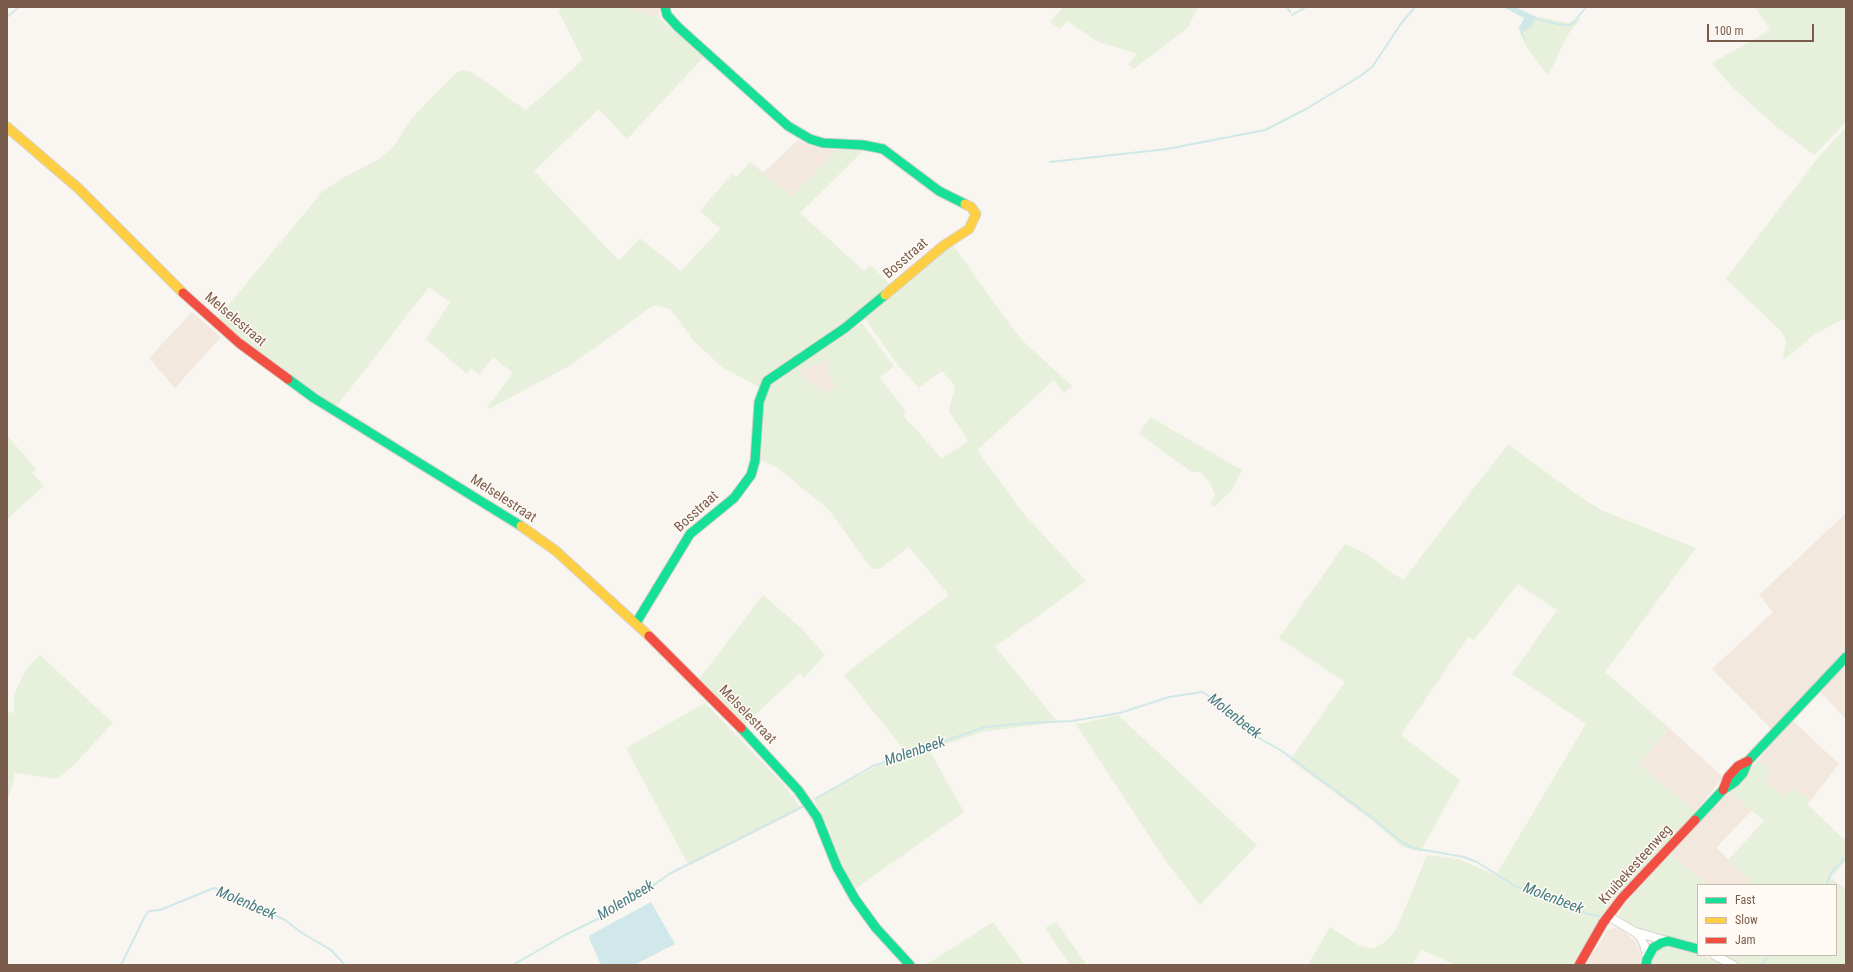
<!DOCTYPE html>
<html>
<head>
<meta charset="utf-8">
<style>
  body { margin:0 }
  #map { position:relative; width:1853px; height:972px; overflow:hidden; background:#f9f5f0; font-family:"Roboto Condensed",sans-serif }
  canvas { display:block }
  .frame { position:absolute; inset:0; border:8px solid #7a5c4d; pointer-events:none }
  .legend { position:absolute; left:1697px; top:884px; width:140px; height:72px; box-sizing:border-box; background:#fffaf3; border:1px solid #cabbb1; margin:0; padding:5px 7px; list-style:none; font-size:12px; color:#7a5c4d }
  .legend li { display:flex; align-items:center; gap:8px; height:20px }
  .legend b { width:20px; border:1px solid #cabbb1 }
  .scale { position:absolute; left:1707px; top:24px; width:107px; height:18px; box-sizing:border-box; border:2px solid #7a5c4d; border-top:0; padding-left:5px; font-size:12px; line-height:14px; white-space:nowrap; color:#7a5c4d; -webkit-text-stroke:3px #fffaf3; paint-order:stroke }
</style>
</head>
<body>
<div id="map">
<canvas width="1853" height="972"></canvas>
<div class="frame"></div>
<ul class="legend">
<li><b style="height:5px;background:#16e098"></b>Fast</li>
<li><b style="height:5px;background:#ffcf43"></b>Slow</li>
<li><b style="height:5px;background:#f24e42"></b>Jam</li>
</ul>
<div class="scale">100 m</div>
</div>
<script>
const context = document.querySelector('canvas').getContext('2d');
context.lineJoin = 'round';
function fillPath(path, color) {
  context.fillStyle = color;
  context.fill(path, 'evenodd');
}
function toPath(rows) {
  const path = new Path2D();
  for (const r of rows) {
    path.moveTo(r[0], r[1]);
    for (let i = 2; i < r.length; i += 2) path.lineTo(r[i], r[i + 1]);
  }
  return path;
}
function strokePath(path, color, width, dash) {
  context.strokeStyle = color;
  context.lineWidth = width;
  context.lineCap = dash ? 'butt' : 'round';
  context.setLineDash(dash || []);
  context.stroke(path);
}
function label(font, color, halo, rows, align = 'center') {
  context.font = font + ' "Roboto Condensed",sans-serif';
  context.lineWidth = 3;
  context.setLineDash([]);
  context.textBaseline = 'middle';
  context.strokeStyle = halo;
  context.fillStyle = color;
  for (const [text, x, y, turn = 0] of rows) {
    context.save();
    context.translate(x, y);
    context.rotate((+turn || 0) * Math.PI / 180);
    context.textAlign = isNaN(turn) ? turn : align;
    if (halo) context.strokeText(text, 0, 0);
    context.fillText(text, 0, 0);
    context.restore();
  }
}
const residential = toPath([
  [631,7,660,7,658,17,640,13],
  [798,140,810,146,836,150,792,197,763,173],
  [192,312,221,337,175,388,149,358],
  [826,359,829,367,828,375,836,385,825,395,809,382,799,369],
  [1846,513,1846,719,1820,692,1793,721,1839,764,1811,800,1791,788,1782,797,1764,779,1771,772,1758,760,1778,736,1712,669,1773,612,1759,595],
  [1669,728,1723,777,1695,812,1639,764],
  [1730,793,1752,810,1716,848,1750,879,1746,885,1707,885,1671,854,1721,799],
  [1617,928,1624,932,1635,941,1640,949,1641,965,1586,965,1607,931,1610,929]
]);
const green = toPath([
  [564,7,631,7,640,13,658,17,704,57,627,139,599,109,534,171,619,261,640,238,681,271,720,229,700,211,732,174,737,177,750,162,792,196,836,150,865,149,800,213,864,271,870,265,892,286,759,387,722,367,694,341,670,309,654,305,571,365,489,409,487,407,513,373,493,357,479,375,471,368,467,374,426,339,450,302,429,287,336,407,285,375,217,319,322,192,341,179,379,159,394,146,411,119,454,75,461,70,470,71,526,110,583,60,558,10],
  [1063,7,1198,7,1188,27,1134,69,1128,64,1138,54,1096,41,1067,21,1060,29,1050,22],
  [1755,7,1846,7,1846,122,1814,155,1772,123,1730,85,1712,63,1770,30],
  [1540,17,1569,23,1581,18,1567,36,1548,76,1526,46,1518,28,1531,18],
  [1846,127,1846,323,1843,319,1815,334,1785,359,1783,358,1786,341,1782,332,1726,279,1817,159],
  [952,244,1010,325,1026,344,1072,386,1064,393,1054,380,977,450,1023,513,1086,581,995,647,1058,722,982,732,929,750,964,812,855,889,842,864,823,817,813,798,906,752,844,675,949,595,909,547,879,569,872,569,829,510,778,468,761,460,764,398,770,384,791,368,819,352,862,323,894,366,880,378,906,412,903,414,908,422,915,428,942,459,968,441,949,411,955,386,942,371,919,388,897,364,865,319],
  [826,359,829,367,828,375,836,385,826,395,809,382,799,369,819,364],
  [1150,417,1242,470,1232,490,1214,507,1210,504,1215,496,1210,483,1200,472,1192,472,1139,434],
  [7,435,36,469,32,473,44,486,7,519],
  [1508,444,1576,494,1601,510,1696,548,1605,672,1669,728,1639,764,1695,812,1609,905,1572,965,1456,965,1421,950,1412,965,1308,965,1330,927,1358,945,1374,949,1386,941,1397,928,1427,855,1458,859,1496,875,1586,724,1512,674,1557,610,1518,584,1474,640,1468,637,1401,735,1460,780,1420,852,1401,846,1374,822,1290,760,1345,682,1279,638,1345,544,1363,552,1403,580],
  [763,595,802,629,825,655,804,678,800,673,745,724,699,679],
  [40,655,113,723,71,768,57,779,15,773,7,803,7,712,14,713,14,695,26,669],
  [705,703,787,788,801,809,689,866,626,748],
  [1118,715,1257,845,1200,905,1167,863,1075,723,1084,723],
  [1758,760,1771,772,1765,780,1782,797,1791,788,1811,800,1807,804,1846,841,1846,860,1831,878,1846,890,1846,965,1741,965,1723,955,1836,955,1836,885,1746,885,1750,879,1728,860,1764,821,1730,793],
  [1671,854,1707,885,1698,885,1698,944,1629,925,1622,920,1619,915,1622,907],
  [993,922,1025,965,926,965],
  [1056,922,1087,965,1070,965,1045,928],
  [1664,946,1698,953,1698,955,1702,955,1722,965,1651,965,1654,955,1659,947]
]);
const water = toPath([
  [1503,7,1513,7,1536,18,1531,27,1523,32,1525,42,1519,28,1524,18],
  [651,902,675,944,634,965,601,965,589,938,590,935]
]);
const stream = toPath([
  [1287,7,1290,12],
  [1513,7,1540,20,1563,25,1570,25,1574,22,1586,7],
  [1292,15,1306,7],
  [7,17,19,7],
  [1050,162,1167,149,1265,130,1306,109,1359,77,1373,66,1400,25,1415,7],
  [817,798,873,766,985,727,1029,723,1072,721,1120,713,1169,697,1202,692,1209,696,1250,733,1282,751,1374,819,1402,842,1413,848,1464,857,1477,862,1515,886,1530,892,1588,914,1599,916],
  [1826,885,1831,873,1846,857],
  [1657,934,1667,936],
  [1724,955,1740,965],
  [121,965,145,916,149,911,160,910,214,888,285,920,302,933,331,950,345,965],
  [513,965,565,935,626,905,669,874,804,806],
  [1761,965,1769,955]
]);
const street = toPath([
  [1608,916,1635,932,1641,938,1645,947,1647,959],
  [1636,932,1667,941],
  [1714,955,1733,965]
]);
const fast = toPath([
  [665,7,667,15,678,27,788,126,810,139,823,143,863,145,883,149,939,191,965,204],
  [288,379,314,398,521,526],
  [636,623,690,534,734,498,751,475,755,461,759,402,767,381,845,328,885,295],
  [741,728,798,790,817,817,837,867,855,899,876,928,910,965],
  [1695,820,1723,790,1735,782,1743,773,1748,761,1846,657],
  [1646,965,1647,959,1653,948,1661,943,1668,941,1698,949]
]);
const slow = toPath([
  [7,127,78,188,183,293],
  [885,295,943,246,969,229,976,214,971,207,965,204],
  [521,526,556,551,649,636]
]);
const jam = toPath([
  [183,293,239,343,288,379],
  [649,636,741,728],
  [1723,790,1728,777,1738,766,1748,761],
  [1579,965,1603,923,1622,898,1695,820]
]);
const streetNames = [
  ["Bosstraat",906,259,-41],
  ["Melselestraat",235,320,40],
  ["Melselestraat",503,499,33],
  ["Bosstraat",697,512,-42],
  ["Melselestraat",747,715,46],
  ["Kruibekesteenweg",1636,865,-48]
];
const waterNames = [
  ["Molenbeek",1234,717,38],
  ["Molenbeek",915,752,-19],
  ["Molenbeek",1553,899,21],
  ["Molenbeek",626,901,-31],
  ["Molenbeek",246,904,23]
];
fillPath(residential, '#f2e8de');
fillPath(green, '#e7f0db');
fillPath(water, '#d0e8ea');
strokePath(stream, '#d0e8ea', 2);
strokePath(street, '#d7d1cb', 10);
strokePath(fast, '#d9d2cb', 11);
strokePath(slow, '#d9d2cb', 11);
strokePath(jam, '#d9d2cb', 11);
strokePath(street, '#fefefd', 8);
strokePath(fast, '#16e098', 9);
strokePath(slow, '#ffcf43', 9);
strokePath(jam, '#f24e42', 9);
label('14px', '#7a5c4d', '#fffaf3', streetNames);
label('italic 15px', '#437c86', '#fffaf3', waterNames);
</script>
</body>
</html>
